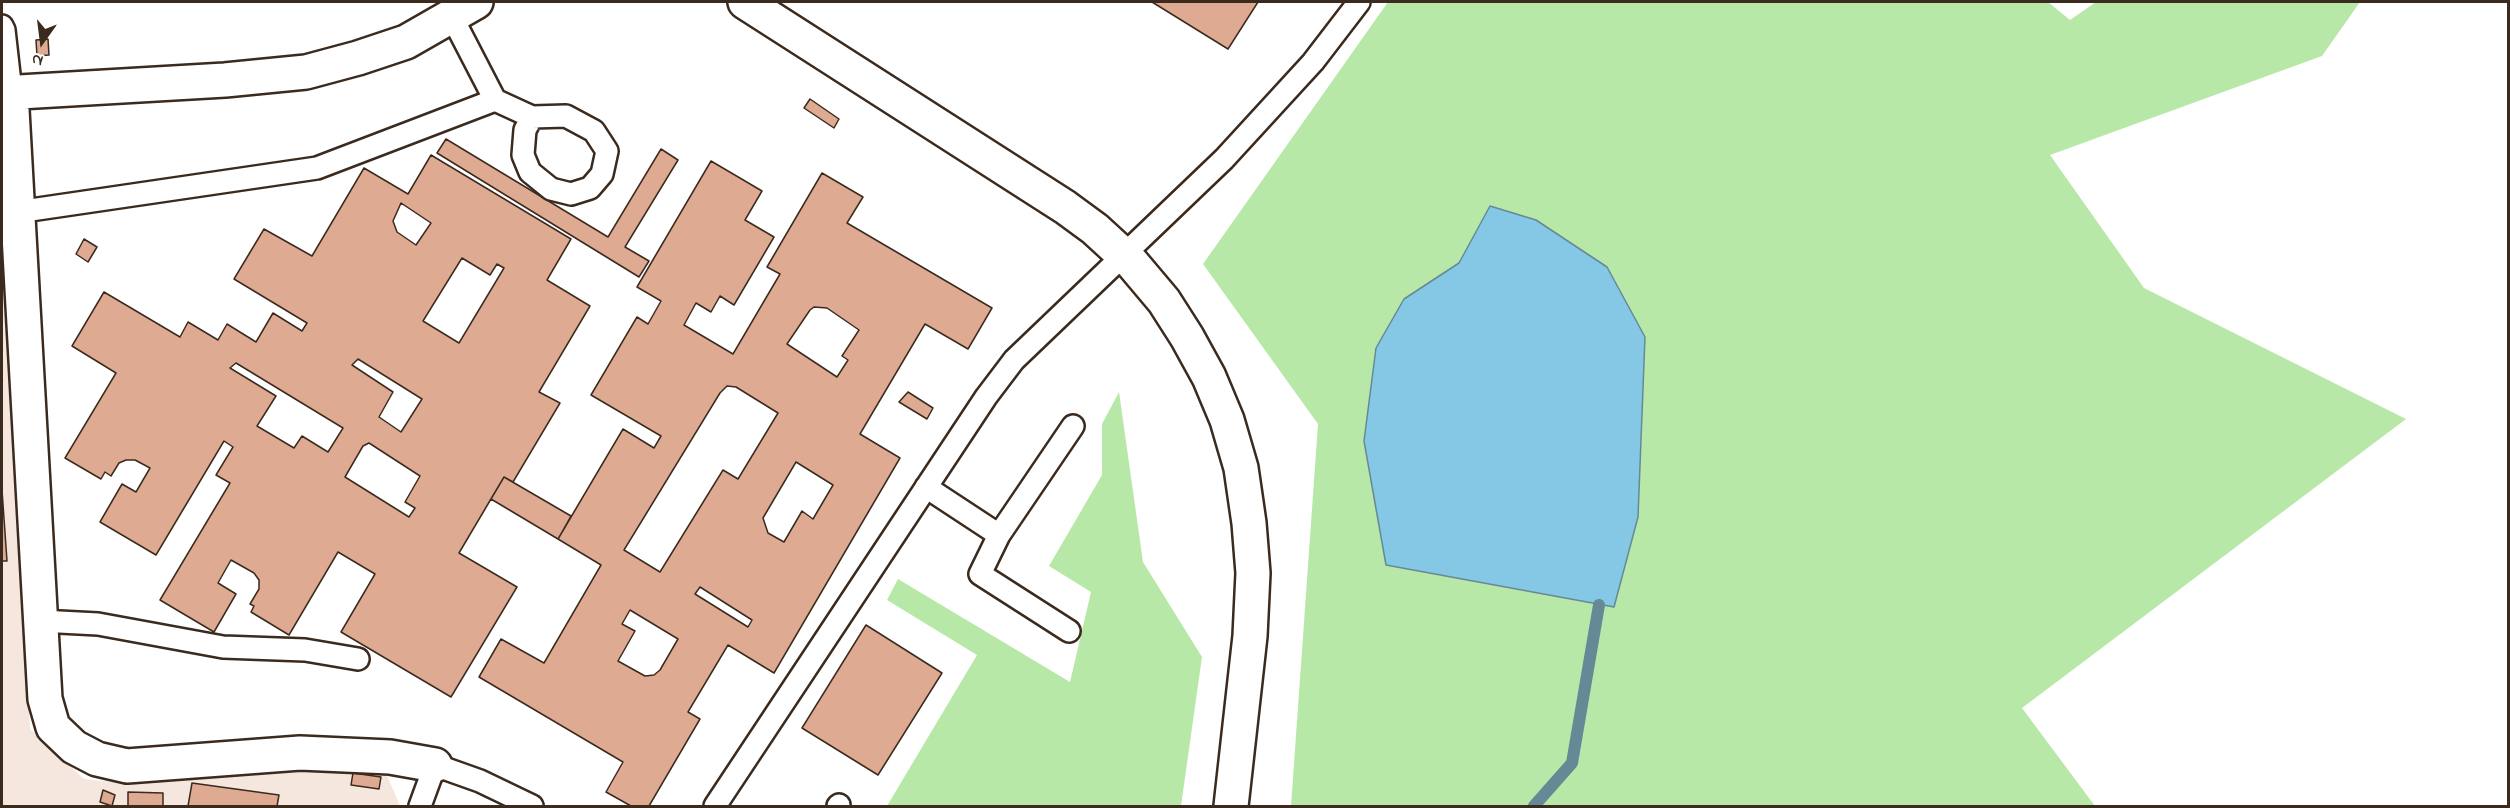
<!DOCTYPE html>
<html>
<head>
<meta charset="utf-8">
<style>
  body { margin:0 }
  #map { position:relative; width:2510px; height:808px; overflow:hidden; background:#fff; font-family:"Indie Flower",sans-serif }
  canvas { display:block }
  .frame { position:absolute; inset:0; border:3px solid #3b2a1e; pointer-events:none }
  .north { position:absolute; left:12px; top:12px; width:60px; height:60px; -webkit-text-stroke:4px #fff; paint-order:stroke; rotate:194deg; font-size:16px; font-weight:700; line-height:24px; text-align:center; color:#3b2a1e }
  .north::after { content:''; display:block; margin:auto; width:21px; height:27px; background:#3b2a1e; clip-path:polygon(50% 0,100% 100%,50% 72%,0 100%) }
</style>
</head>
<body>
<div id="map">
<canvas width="2510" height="808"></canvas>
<div class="frame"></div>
<div class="north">N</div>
</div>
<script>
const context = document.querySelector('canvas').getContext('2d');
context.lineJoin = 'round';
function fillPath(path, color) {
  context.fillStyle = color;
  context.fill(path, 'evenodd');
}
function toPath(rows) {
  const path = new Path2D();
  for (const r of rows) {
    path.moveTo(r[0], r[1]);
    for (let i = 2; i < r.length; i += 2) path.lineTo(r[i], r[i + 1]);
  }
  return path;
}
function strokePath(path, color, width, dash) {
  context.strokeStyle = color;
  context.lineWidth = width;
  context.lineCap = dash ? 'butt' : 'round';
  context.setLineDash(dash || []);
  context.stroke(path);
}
const built = toPath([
  [2,232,30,729,84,779,132,784,338,765,386,773,400,806,2,806]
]);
const green = toPath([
  [1388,2,2048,2,2070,20,2096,2,2360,2,2322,56,2050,155,2144,288,2406,419,2022,708,2095,806,1291,806,1318,424,1203,264],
  [1119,392,1143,562,1202,657,1181,806,887,806,977,655,887,600,898,579,1070,682,1091,592,1049,566,1102,475,1102,424]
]);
const water = toPath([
  [1490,206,1536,220,1607,267,1645,337,1638,517,1614,607,1386,565,1364,441,1376,348,1404,299,1459,263,1490,206]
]);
const stream = toPath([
  [1534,806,1572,763,1599,605]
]);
const building = toPath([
  [1152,2,1258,2,1228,49,1152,2],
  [48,39,49,55,37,56,36,40,48,39],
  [810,99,839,119,834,128,804,108,810,99],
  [446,139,608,237,661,149,678,160,625,247,649,261,639,277,437,153,446,139],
  [431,155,571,239,547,280,590,306,539,392,560,403,513,482,504,477,459,553,517,587,451,697,341,632,375,574,338,552,289,635,251,612,254,606,250,604,259,589,259,580,254,573,231,560,218,583,236,594,214,632,160,600,230,483,216,475,233,447,224,441,156,555,100,522,122,484,136,492,150,468,135,460,126,460,119,463,111,476,105,472,101,479,65,458,116,373,72,346,104,292,180,337,188,322,218,340,227,324,256,342,273,313,302,331,307,323,234,279,264,229,312,256,364,168,408,194,431,155],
  [401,203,431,223,416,245,397,232,393,221,401,203],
  [462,258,490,275,497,264,504,268,459,343,423,321,462,258],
  [358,359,422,399,401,432,379,417,393,392,352,365,358,359],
  [236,363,343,428,328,452,302,436,294,448,257,426,276,396,230,368,236,363],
  [369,443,420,476,405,502,415,508,409,517,345,477,363,446,369,443],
  [711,161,762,191,745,220,774,237,734,305,720,296,711,312,696,303,684,325,733,354,780,274,767,267,822,173,863,197,847,223,992,308,968,349,925,324,860,434,900,458,774,673,728,645,688,712,700,719,649,806,631,806,606,792,623,762,479,677,501,639,544,663,601,565,558,539,623,429,654,448,661,436,591,395,637,317,648,324,661,301,637,287,711,161],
  [814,307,827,308,859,330,842,356,848,360,837,377,787,344,810,310,814,307],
  [727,386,736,387,778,413,738,479,723,470,660,572,624,550,720,393,727,386],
  [796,462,833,485,813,519,802,511,784,542,768,533,763,518,796,462],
  [700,587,752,620,748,627,695,594,700,587],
  [630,610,678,639,660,670,654,675,645,676,618,661,635,631,622,624,630,610],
  [84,239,97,247,88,262,76,254,84,239],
  [908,392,933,408,927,419,899,402,908,392],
  [504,477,571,516,558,539,491,499,504,477],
  [2,490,7,561,2,561,2,490],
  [866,625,942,673,878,775,802,728,866,625],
  [353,773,381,777,379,789,351,785,353,773],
  [192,783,279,795,277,806,188,806,192,783],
  [103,790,115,795,112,806,100,802,103,790],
  [128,792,163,793,163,806,128,806,128,792]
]);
const service = toPath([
  [452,17,495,100,532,117,566,116,594,131,607,151,602,174,590,188,571,194,551,189,530,172,523,155,525,130,532,117],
  [2,26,4,30,11,92],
  [17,212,317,168,495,100],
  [926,487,999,535],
  [40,621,98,624,223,647,305,650,358,659],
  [1069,631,980,574,999,535,1073,426],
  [420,806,435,765,480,781,532,806],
  [715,806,986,397,1014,360,1224,159,1313,62,1359,2],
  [838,806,839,805]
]);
const tertiary = toPath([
  [745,2,1065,207,1095,229,1132,263,1164,301,1187,337,1209,377,1227,420,1241,468,1249,523,1253,573,1250,636,1231,806],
  [11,92,45,699,53,727,74,747,97,759,127,766,300,753,390,757,435,765],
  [2,93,225,80,306,72,358,58,406,42,476,2]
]);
fillPath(built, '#f5e6de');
fillPath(green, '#b8e8a8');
fillPath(water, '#84c8e5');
strokePath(water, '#678995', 1.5);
strokePath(stream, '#678995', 12);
fillPath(building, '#deaa92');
strokePath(building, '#3b2a1e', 1.5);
strokePath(service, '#3b2a1e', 26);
strokePath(tertiary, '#3b2a1e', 38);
strokePath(service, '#fff', 21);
strokePath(tertiary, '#fff', 33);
</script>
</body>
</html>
